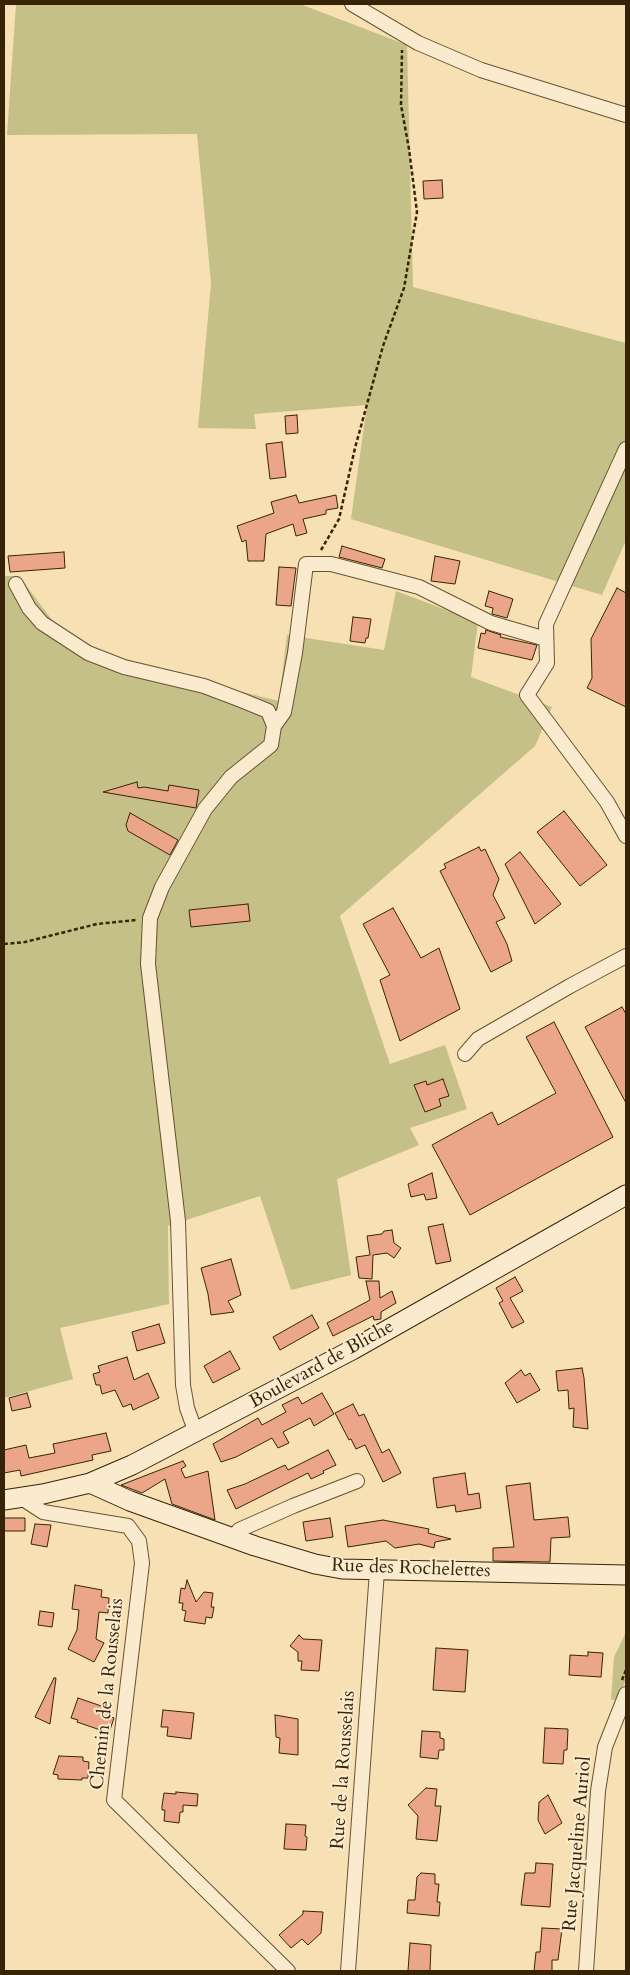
<!DOCTYPE html>
<html>
<head>
<meta charset="utf-8">
<style>
  body { margin:0 }
  #map { position:relative; width:630px; height:1975px; overflow:hidden; background:#f7e0b4; font-family:Cardo,serif }
  canvas { display:block }
  .frame { position:absolute; inset:0; border:5px solid #372406; pointer-events:none }
</style>
</head>
<body>
<div id="map">
<canvas width="630" height="1975"></canvas>
<div class="frame"></div>
</div>
<script>
const context = document.querySelector('canvas').getContext('2d');
context.lineJoin = 'round';
function fillPath(path, color) {
  context.fillStyle = color;
  context.fill(path, 'evenodd');
}
function toPath(rows) {
  const path = new Path2D();
  for (const r of rows) {
    path.moveTo(r[0], r[1]);
    for (let i = 2; i < r.length; i += 2) path.lineTo(r[i], r[i + 1]);
  }
  return path;
}
function strokePath(path, color, width, dash) {
  context.strokeStyle = color;
  context.lineWidth = width;
  context.lineCap = dash ? 'butt' : 'round';
  context.setLineDash(dash || []);
  context.stroke(path);
}
function label(font, color, halo, rows, align = 'center') {
  context.font = font + ' Cardo,serif';
  context.lineWidth = 4;
  context.setLineDash([]);
  context.textBaseline = 'middle';
  context.strokeStyle = halo;
  context.fillStyle = color;
  for (const [text, x, y, turn = 0] of rows) {
    context.save();
    context.translate(x, y);
    context.rotate((+turn || 0) * Math.PI / 180);
    context.textAlign = isNaN(turn) ? turn : align;
    if (halo) context.strokeText(text, 0, 0);
    context.fillText(text, 0, 0);
    context.restore();
  }
}
const green = toPath([
  [16,4,300,4,407,45,413,287,626,343,626,540,602,595,351,519,367,405,254,414,256,429,198,428,211,283,197,134,7,135],
  [4,576,19,576,52,620,84,645,169,674,279,701,287,635,384,650,396,591,478,622,471,677,552,707,535,746,340,916,390,1064,445,1045,467,1109,410,1128,419,1145,337,1179,351,1275,291,1290,260,1196,168,1226,169,1304,60,1328,73,1379,4,1398],
  [626,1632,626,1679,618,1699,611,1700,614,1657]
]);
const building = toPath([
  [442,180,443,198,424,199,423,181,442,180],
  [297,415,298,433,286,434,285,416,297,415],
  [282,442,286,477,270,479,266,444,282,442],
  [296,495,299,503,336,495,338,508,326,510,326,514,303,519,307,533,296,536,293,524,266,534,264,561,248,561,246,540,242,542,237,526,274,513,271,502,296,495],
  [342,546,385,559,382,568,339,557,342,546],
  [64,552,65,568,10,572,8,556,64,552],
  [435,556,460,561,455,584,431,581,435,556],
  [279,567,296,568,291,606,276,605,279,567],
  [617,588,626,593,626,707,587,688,592,678,591,639,617,588],
  [489,591,513,599,507,618,492,614,493,608,485,606,489,591],
  [353,617,371,619,368,638,366,638,365,643,350,641,353,617],
  [486,630,501,635,500,637,537,645,532,660,478,648,481,633,485,634,486,630],
  [137,782,138,788,144,787,168,791,169,785,199,790,196,808,103,792,137,782],
  [564,811,607,865,580,886,537,832,564,811],
  [130,813,178,840,170,855,128,831,126,825,130,813],
  [479,847,481,851,485,849,499,879,493,895,505,918,496,922,507,944,512,961,491,972,440,871,446,868,444,864,479,847],
  [520,852,561,904,535,924,505,864,520,852],
  [248,904,250,921,191,927,189,910,248,904],
  [393,908,421,958,439,948,460,1009,400,1041,380,980,390,975,363,924,393,908],
  [622,1007,626,1014,626,1103,585,1027,622,1007],
  [554,1022,613,1137,470,1215,432,1145,492,1112,498,1125,556,1093,526,1037,554,1022],
  [443,1079,449,1096,439,1099,441,1106,425,1112,414,1085,426,1081,427,1085,443,1079],
  [432,1173,437,1198,426,1200,424,1194,411,1197,408,1184,432,1173],
  [443,1224,451,1261,436,1264,428,1227,443,1224],
  [392,1230,394,1243,401,1248,394,1258,387,1253,373,1255,372,1279,359,1278,356,1257,370,1255,367,1236,382,1234,384,1231,392,1230],
  [231,1259,241,1295,228,1301,234,1312,211,1315,208,1294,201,1268,231,1259],
  [515,1277,523,1291,510,1298,524,1322,512,1328,499,1303,503,1301,496,1288,515,1277],
  [366,1281,379,1281,380,1298,392,1291,396,1303,381,1312,381,1319,374,1320,373,1316,333,1336,327,1323,370,1300,366,1281],
  [312,1315,319,1328,280,1350,273,1337,312,1315],
  [159,1324,165,1343,137,1351,132,1332,159,1324],
  [230,1351,240,1369,213,1383,204,1366,230,1351],
  [127,1357,134,1380,148,1373,159,1398,133,1410,131,1404,123,1407,115,1390,102,1394,100,1385,96,1385,93,1374,100,1372,98,1366,127,1357],
  [582,1368,584,1378,588,1429,573,1427,574,1408,569,1409,568,1390,558,1391,556,1371,582,1368],
  [521,1370,525,1376,530,1373,540,1390,517,1403,505,1383,521,1370],
  [27,1393,31,1407,12,1411,9,1398,27,1393],
  [322,1393,334,1414,314,1426,310,1418,283,1432,289,1443,278,1448,272,1438,236,1457,221,1462,213,1444,258,1418,262,1425,286,1412,282,1405,298,1397,302,1404,322,1393],
  [353,1404,359,1416,364,1414,382,1453,389,1449,401,1473,383,1482,365,1445,356,1449,351,1439,349,1440,335,1413,353,1404],
  [106,1433,111,1451,92,1455,93,1460,21,1476,20,1470,4,1473,4,1450,26,1445,29,1458,55,1453,53,1444,106,1433],
  [328,1450,336,1465,323,1471,324,1473,311,1479,308,1473,236,1509,227,1490,245,1484,285,1465,288,1470,328,1450],
  [183,1461,186,1466,181,1469,185,1478,208,1471,215,1520,172,1504,165,1479,142,1493,121,1485,183,1461],
  [465,1473,468,1495,479,1493,481,1508,456,1512,455,1505,437,1508,433,1478,465,1473],
  [530,1483,534,1520,568,1517,570,1537,551,1538,550,1562,493,1561,493,1548,514,1547,506,1486,530,1483],
  [4,1518,25,1518,25,1531,4,1531,4,1518],
  [330,1518,333,1537,306,1541,303,1522,330,1518],
  [383,1520,429,1529,428,1533,451,1539,435,1542,434,1548,419,1544,395,1548,386,1541,348,1547,345,1526,383,1520],
  [35,1524,51,1525,47,1547,31,1544,35,1524],
  [187,1580,196,1602,204,1592,213,1593,211,1607,214,1607,212,1618,206,1617,205,1624,184,1621,186,1611,182,1610,183,1603,179,1603,181,1588,185,1589,187,1580],
  [75,1585,102,1590,101,1597,109,1598,108,1613,99,1612,96,1639,104,1643,94,1662,68,1649,77,1630,79,1610,72,1609,75,1585],
  [40,1611,54,1613,52,1627,38,1625,40,1611],
  [299,1635,303,1639,322,1640,319,1671,301,1670,302,1661,298,1661,298,1652,290,1646,299,1635],
  [436,1648,468,1650,465,1692,433,1690,436,1648],
  [588,1652,603,1653,601,1677,569,1675,570,1655,588,1656,588,1652],
  [54,1678,56,1678,50,1724,35,1717,54,1678],
  [78,1698,110,1709,108,1716,114,1718,109,1733,77,1722,78,1720,71,1718,78,1698],
  [163,1710,194,1713,191,1739,167,1736,168,1727,161,1727,163,1710],
  [275,1715,298,1719,298,1755,279,1753,280,1738,276,1737,275,1715],
  [545,1728,568,1729,567,1750,564,1750,563,1764,543,1763,545,1728],
  [422,1731,440,1732,440,1738,444,1739,444,1750,439,1750,438,1759,420,1757,422,1731],
  [59,1756,83,1757,83,1761,89,1762,88,1778,82,1778,82,1780,58,1779,58,1775,53,1774,59,1756],
  [426,1788,437,1789,435,1806,441,1806,437,1841,416,1839,418,1816,408,1805,426,1788],
  [176,1792,198,1794,197,1806,183,1805,183,1812,180,1812,179,1823,164,1821,165,1810,162,1810,162,1806,164,1793,176,1794,176,1792],
  [548,1795,562,1823,545,1834,538,1820,539,1802,548,1795],
  [286,1824,306,1825,305,1836,307,1837,306,1850,284,1849,286,1824],
  [536,1863,553,1864,550,1907,521,1905,525,1873,535,1873,536,1863],
  [421,1873,435,1874,435,1884,439,1884,437,1902,440,1902,439,1916,407,1913,408,1900,415,1900,417,1877,421,1873],
  [303,1911,323,1912,321,1933,308,1945,302,1939,291,1948,279,1935,303,1914,303,1911],
  [542,1928,562,1929,558,1960,552,1960,552,1971,534,1971,536,1952,540,1952,542,1928],
  [410,1943,431,1945,430,1971,408,1971,410,1943]
]);
const path = toPath([
  [321,550,339,519,355,448,383,346,404,288,417,212,409,149,401,105,402,50],
  [4,944,25,942,97,924,136,920],
  [622,1680,626,1670]
]);
const street = toPath([
  [352,4,418,43,481,70,626,115],
  [626,449,546,624,547,663,527,695,607,802,626,836],
  [16,584,29,608,42,623,88,653,124,667,204,686,241,700,268,711,274,726,271,745,231,777,205,809,162,887,150,918,148,964,178,1221,183,1385,187,1408,196,1433],
  [274,726,284,712,295,653,306,564,331,564,419,587,491,623,546,639],
  [465,1054,478,1039,570,986,626,956],
  [20,1497,43,1512,128,1526,139,1541,142,1563,114,1800,288,1971],
  [233,1538,239,1530,293,1506,357,1481],
  [348,1971,377,1571],
  [586,1971,598,1791,605,1747,626,1694]
]);
const secondary = toPath([
  [90,1483,130,1501,255,1546,315,1564,342,1569,626,1575],
  [4,1500,43,1494,90,1483,132,1465,352,1350,626,1195]
]);
const streetNames = [
  ["Boulevard de Bliche",322,1365,-29],
  ["Rue des Rochelettes",411,1569,2],
  ["Chemin de la Rousselais",108,1694,-84],
  ["Rue de la Rousselais",344,1770,-86],
  ["Rue Jacqueline Auriol",578,1844,-85]
];
fillPath(green, '#c4c087');
fillPath(building, '#eba689');
strokePath(building, '#372406', 1);
strokePath(street, '#675332', 16);
strokePath(secondary, '#372406', 21);
strokePath(path, '#372406', 2.5, [4, 2.5]);
strokePath(street, '#faebce', 14);
strokePath(secondary, '#faebce', 19);
label('19px', '#372406', '#faebce', streetNames);
</script>
</body>
</html>
